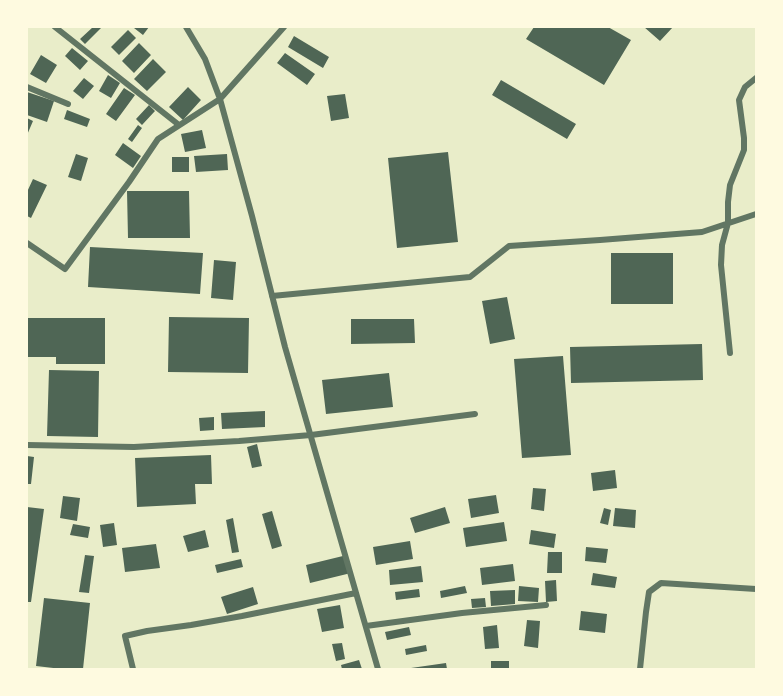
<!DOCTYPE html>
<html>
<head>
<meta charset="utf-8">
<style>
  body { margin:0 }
  #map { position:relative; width:783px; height:696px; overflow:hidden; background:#e9edc9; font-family:Inter,sans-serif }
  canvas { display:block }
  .frame { position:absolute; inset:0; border:28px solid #fefae0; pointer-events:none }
</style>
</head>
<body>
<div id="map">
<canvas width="783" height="696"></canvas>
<div class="frame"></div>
</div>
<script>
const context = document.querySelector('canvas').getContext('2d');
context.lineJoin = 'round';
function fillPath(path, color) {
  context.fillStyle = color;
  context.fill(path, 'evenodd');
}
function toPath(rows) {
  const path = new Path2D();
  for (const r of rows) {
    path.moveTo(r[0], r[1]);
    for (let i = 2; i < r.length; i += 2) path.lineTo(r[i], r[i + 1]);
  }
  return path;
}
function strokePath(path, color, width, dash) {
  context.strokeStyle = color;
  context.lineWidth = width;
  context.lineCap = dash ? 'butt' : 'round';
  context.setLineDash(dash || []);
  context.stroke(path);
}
const building = toPath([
  [93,27,102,27,85,44,80,39],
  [135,27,149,27,143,35,134,28],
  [534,27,608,27,631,40,604,85,526,39],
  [644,27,673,27,660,41],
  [128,30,136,38,119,55,111,47],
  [294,36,329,57,323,68,288,47],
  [139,43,151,55,134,73,122,61],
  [72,48,88,61,80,70,65,56],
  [285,53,315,74,307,85,277,63],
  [41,55,57,65,46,83,30,74],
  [153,59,166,72,147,91,134,79],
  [108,75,120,83,111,98,99,91],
  [84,78,94,86,83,99,73,91],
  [501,80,576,124,567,139,492,95],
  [188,87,201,100,183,120,169,107],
  [124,88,135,95,116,121,106,114],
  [27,92,54,101,47,122,27,115],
  [345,94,349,118,331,121,327,96],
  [149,105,155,111,142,125,136,119],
  [67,110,90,119,87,127,64,119],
  [27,118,33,121,27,135],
  [138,125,142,128,132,142,128,139],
  [202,130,206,148,185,152,181,134],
  [123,143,141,156,133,168,115,155],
  [448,152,458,242,397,248,388,158],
  [76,154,88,158,81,181,68,177],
  [227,154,228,170,196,172,194,156],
  [172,157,189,157,189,172,172,172],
  [33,179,47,185,31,218,27,216,27,192],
  [127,191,189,191,190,238,128,238],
  [90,247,203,253,200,294,88,287],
  [611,253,673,253,673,304,611,304],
  [214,260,236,262,233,300,211,298],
  [507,297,515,339,490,344,482,301],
  [169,317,249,318,248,373,168,372],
  [27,318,105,318,105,364,56,364,56,357,27,357],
  [351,319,414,319,415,343,351,344],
  [702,344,703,380,571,383,570,347],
  [563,356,571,455,522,458,514,359],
  [49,370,99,371,98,437,47,436],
  [389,373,393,407,326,414,322,380],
  [265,411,265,427,222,429,221,413],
  [214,417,214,430,200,431,199,418],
  [257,444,262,466,252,468,247,447],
  [211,455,212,484,195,484,196,504,137,507,135,458],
  [27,456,34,457,31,484,27,484],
  [615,470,617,488,593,491,591,473],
  [533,488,546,489,544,511,531,509],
  [496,495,499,513,471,518,468,499],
  [63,496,80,498,77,521,60,518],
  [27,507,44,509,31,602,27,602],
  [445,507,450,523,415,533,410,518],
  [604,508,611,510,608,525,600,523],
  [615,508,636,510,635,528,613,526],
  [272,511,282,546,272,549,262,514],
  [233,518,239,552,232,553,226,520],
  [504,522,507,541,466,547,463,528],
  [114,523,117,545,103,547,100,525],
  [73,524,90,527,88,538,70,535],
  [205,530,209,547,188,552,183,536],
  [531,530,556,534,554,548,529,544],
  [410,541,413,559,376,565,373,547],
  [156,544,160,568,125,572,122,548],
  [586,547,608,549,606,563,585,561],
  [548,552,562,552,562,573,547,573],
  [85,555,94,556,89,593,79,592],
  [347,555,351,573,310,583,306,565],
  [241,559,243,567,217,573,215,565],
  [513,564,515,581,482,585,480,568],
  [421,566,423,582,390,585,389,570],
  [593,573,617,577,615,588,591,585],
  [556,580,557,601,546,602,545,581],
  [465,586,467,593,441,598,440,591],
  [519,586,539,588,538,602,518,601],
  [253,587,258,604,227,614,221,597],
  [419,589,420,597,396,600,395,592],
  [515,590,515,604,491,606,490,591],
  [44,598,90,603,83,669,62,669,36,666],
  [485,598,486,607,472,608,471,599],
  [340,605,344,628,322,632,317,609],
  [581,611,607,614,605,633,579,630],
  [527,620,540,621,538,648,524,646],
  [497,625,499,648,485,649,483,627],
  [409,627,411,635,387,640,385,632],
  [342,643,345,659,336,661,332,644],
  [426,645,427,651,406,655,405,649],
  [359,660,362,669,342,669,341,665],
  [491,661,509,661,509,669,491,669],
  [446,663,447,669,411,669,411,668]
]);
const minor = toPath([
  [55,27,179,125],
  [186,27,205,59,220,99,252,216,285,347,378,669],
  [27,87,68,104],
  [27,243,65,269,129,182,158,139,220,99,284,27],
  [272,296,470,277,509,246,600,240,702,232,756,214],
  [730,353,721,265,722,245,728,223,728,202,730,185,744,150,744,138,739,100,745,87,756,78],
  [27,445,134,447,239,441,311,435,475,414],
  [366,626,462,613,546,605],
  [133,669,125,636,147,631,191,625,242,616,356,593],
  [640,669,646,612,649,592,661,583,756,589]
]);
fillPath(building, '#4f6655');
strokePath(minor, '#617663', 6);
</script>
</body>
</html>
